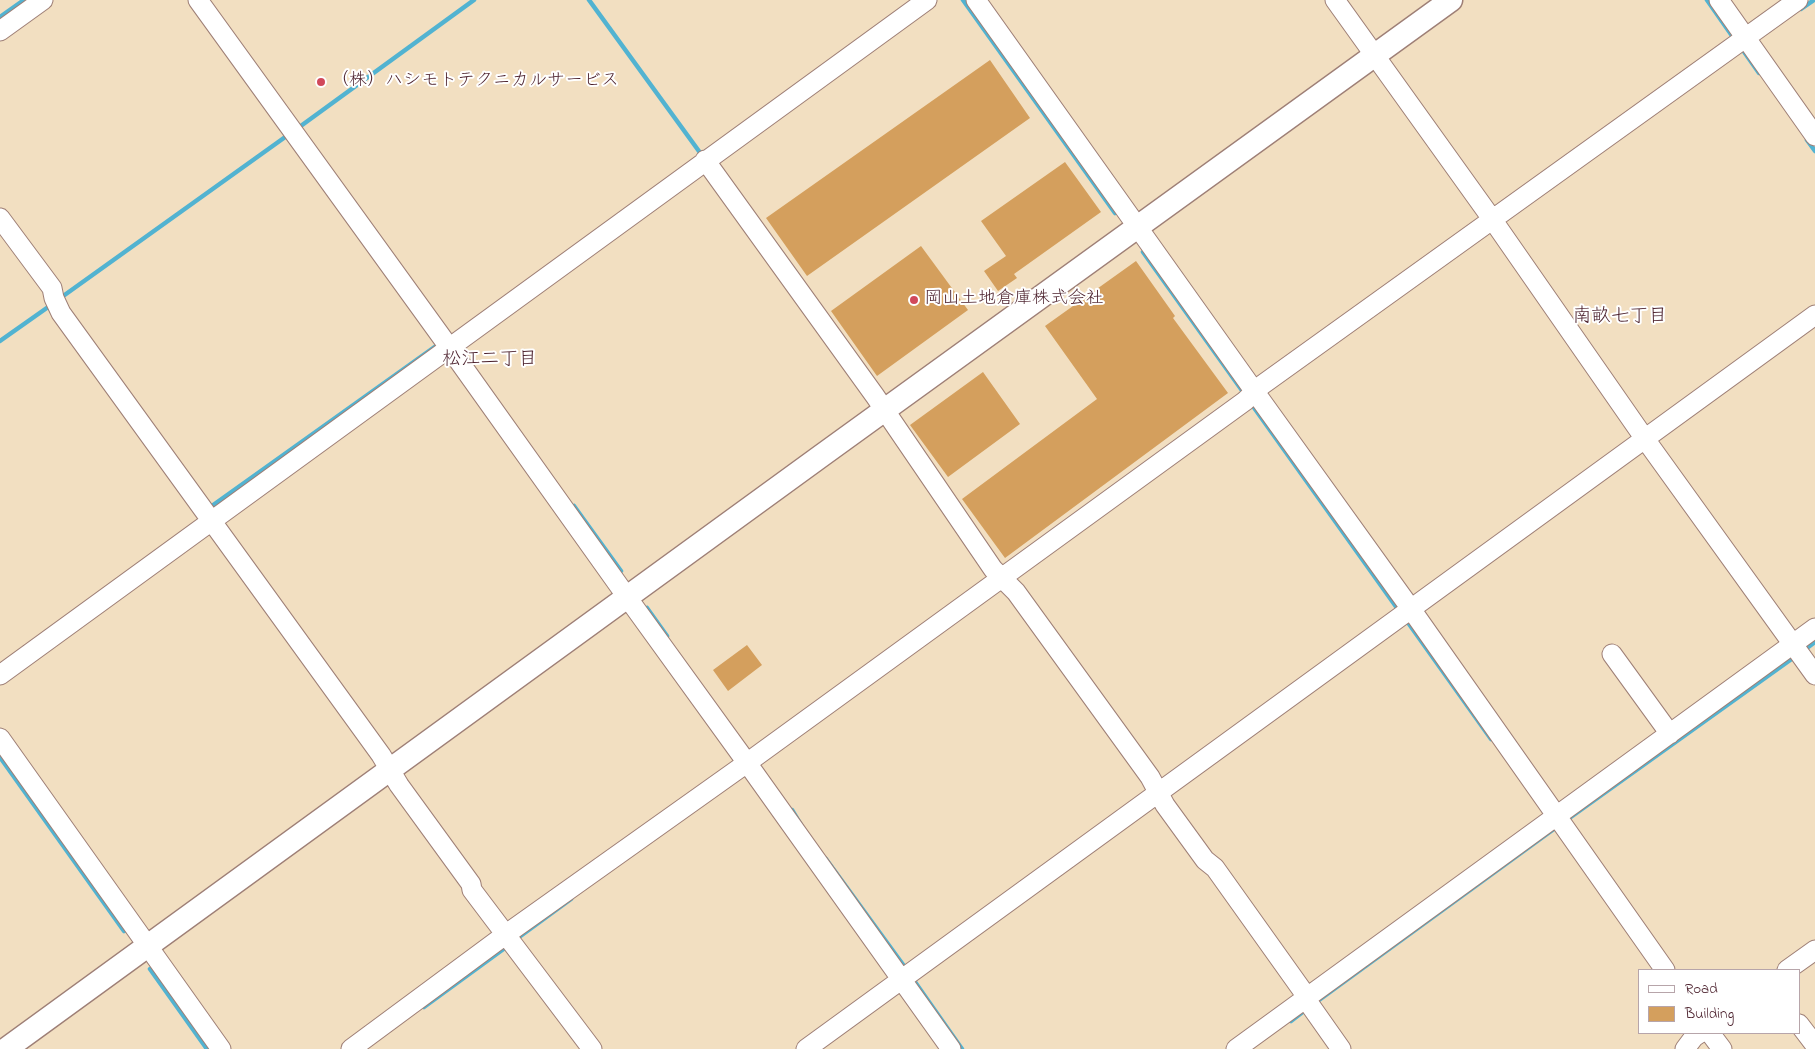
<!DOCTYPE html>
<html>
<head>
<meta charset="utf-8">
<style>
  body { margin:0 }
  #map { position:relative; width:1815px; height:1049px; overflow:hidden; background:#f2dfc1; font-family:"Indie Flower",sans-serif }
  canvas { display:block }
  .legend { position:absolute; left:1638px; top:969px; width:162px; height:65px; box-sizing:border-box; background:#fff; border:1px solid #b7a5aa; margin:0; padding:6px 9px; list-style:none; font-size:15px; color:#4a1f2b }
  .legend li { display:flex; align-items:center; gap:10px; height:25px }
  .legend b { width:25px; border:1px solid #b7a5aa }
</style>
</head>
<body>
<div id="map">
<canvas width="1815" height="1049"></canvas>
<ul class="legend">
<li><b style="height:6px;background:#fff"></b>Road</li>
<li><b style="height:14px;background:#d49f5d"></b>Building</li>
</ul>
</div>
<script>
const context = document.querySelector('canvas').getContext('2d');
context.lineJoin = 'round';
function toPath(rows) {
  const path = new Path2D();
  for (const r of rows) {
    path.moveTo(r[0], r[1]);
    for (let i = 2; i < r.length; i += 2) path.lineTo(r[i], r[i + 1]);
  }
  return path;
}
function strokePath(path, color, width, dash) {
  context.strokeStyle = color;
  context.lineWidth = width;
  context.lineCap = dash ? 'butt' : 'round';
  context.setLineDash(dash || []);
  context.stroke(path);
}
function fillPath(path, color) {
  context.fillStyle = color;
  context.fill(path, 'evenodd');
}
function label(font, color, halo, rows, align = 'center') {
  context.font = font + ' "Indie Flower","Klee One",sans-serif';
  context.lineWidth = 4;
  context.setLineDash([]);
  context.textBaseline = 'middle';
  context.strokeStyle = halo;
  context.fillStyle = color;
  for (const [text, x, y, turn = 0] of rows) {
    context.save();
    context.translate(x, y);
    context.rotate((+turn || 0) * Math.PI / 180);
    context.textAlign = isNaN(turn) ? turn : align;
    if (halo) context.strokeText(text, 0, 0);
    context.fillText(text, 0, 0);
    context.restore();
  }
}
const stream = toPath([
  [589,0,701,154],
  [963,0,1115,213],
  [1707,0,1735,40],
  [1801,9,1814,0],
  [0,17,24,0],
  [1740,46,1759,73],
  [298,128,474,0],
  [1807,140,1815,151],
  [1143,252,1246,396],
  [59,299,288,135],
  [0,341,51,305],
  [1250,402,1397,608],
  [574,506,621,571],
  [209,508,436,346],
  [647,608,667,636],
  [1409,624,1491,739],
  [1807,648,1815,642],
  [0,757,124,931],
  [792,810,801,825],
  [1568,819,1793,658],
  [826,859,904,966],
  [515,940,571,899],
  [150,969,207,1049],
  [915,982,962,1049],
  [1319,1000,1558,826],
  [424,1007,509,945],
  [1291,1021,1304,1011]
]);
const building = toPath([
  [990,60,1030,118,807,276,766,218],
  [1065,162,1101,212,1014,274,1017,278,998,291,984,271,1006,256,981,221],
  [921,246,968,310,877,376,831,311],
  [1136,261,1175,316,1173,318,1228,393,1005,558,962,499,1097,399,1045,326],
  [983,372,1020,424,948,477,910,425],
  [747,645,762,665,728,691,713,670]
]);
const minor = toPath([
  [198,0,446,343,627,597,750,767,951,1049],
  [976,0,1255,392,1411,609,1665,970],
  [1335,0,1492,219,1645,439,1815,675],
  [1719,0,1815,136],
  [0,31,43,0],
  [705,160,875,396,993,569,1016,592,1150,777,1165,805,1205,860,1215,868,1302,990,1310,1005,1341,1049],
  [0,218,52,288,54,298,61,313,381,755,399,785,471,884,472,890,592,1049],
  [1612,654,1670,734],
  [0,675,927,0],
  [0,738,221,1049],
  [1787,970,1815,950],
  [1799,1024,1815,1045],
  [1710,1033,1722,1049],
  [351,1049,505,935,751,760,1245,401,1262,385,1798,0],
  [806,1049,1815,315],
  [1236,1049,1815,628],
  [1685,1049,1694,1037,1700,1033]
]);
const tertiary = toPath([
  [6,1049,821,456,1451,0]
]);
const markers = [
  [321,82,5,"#d1495b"],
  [914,300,5,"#d1495b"]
];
const poiNames = [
  ["（株）ハシモトテクニカルサービス",331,82],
  ["岡山土地倉庫株式会社",924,300]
];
const neighbourhoodNames = [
  ["南畝七丁目",1620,318],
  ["松江二丁目",490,361]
];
strokePath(stream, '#52b3d1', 4.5);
fillPath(building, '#d49f5d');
strokePath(minor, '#9e7f76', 21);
strokePath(tertiary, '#9e7f76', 25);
strokePath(minor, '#fff', 19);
strokePath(tertiary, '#fff', 22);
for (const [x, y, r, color] of markers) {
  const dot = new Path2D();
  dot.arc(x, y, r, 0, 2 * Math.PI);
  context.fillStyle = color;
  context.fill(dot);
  strokePath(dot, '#fff', 2);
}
label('18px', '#4a1f2b', '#fff', poiNames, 'left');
label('19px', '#4a1f2b', '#fff', neighbourhoodNames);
</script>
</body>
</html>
